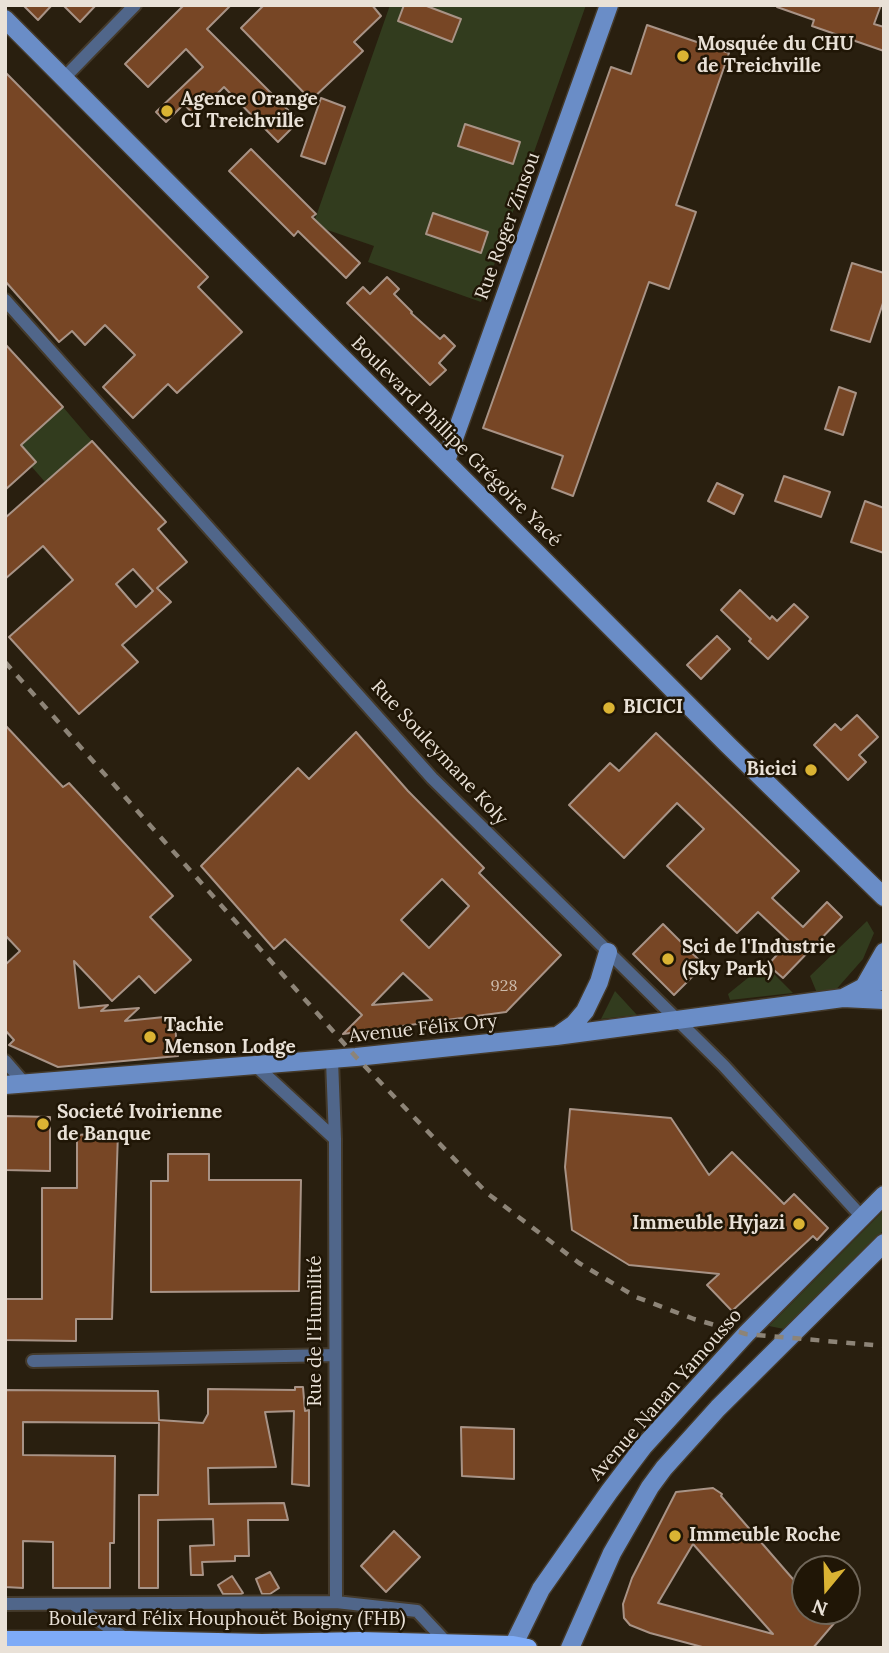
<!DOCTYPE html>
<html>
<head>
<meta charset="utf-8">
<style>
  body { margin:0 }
  #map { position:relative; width:889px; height:1653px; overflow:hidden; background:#291f0f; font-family:Lora,serif }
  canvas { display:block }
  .frame { position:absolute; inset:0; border:7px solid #e9e1d7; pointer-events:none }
  .north { position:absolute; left:791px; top:1555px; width:70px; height:70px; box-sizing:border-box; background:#201606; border:2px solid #70675a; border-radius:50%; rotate:199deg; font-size:19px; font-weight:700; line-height:28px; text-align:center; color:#e9e1d7 }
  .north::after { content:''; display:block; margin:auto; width:24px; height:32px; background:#dab333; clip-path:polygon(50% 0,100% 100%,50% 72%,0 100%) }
</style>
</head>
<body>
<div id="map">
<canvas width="889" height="1653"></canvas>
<div class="frame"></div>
<div class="north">N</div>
</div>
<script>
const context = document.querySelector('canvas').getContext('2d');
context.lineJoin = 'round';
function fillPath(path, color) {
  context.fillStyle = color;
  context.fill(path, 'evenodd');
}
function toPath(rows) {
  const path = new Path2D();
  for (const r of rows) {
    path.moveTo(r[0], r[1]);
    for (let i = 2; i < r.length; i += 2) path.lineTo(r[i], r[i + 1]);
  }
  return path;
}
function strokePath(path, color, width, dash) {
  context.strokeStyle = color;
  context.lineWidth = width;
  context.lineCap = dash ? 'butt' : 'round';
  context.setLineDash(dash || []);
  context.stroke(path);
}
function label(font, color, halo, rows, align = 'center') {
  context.font = font + ' Lora,serif';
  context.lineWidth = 5;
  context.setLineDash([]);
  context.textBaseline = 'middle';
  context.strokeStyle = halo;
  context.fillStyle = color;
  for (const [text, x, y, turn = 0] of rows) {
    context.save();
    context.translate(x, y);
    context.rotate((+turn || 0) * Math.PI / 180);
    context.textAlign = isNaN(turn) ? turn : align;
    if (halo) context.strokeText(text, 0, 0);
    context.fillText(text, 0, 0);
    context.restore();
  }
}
const green = toPath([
  [390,5,586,5,481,302,368,262,374,246,313,225],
  [63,407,92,441,45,482,31,466,36,461,26,451,5,459],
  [867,921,874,933,863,959,833,993,817,993,810,976],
  [754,973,773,973,793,993,730,1000,728,994],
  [615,991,637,1015,601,1019],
  [884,1210,884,1230,784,1329,769,1326]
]);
const building = toPath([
  [23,5,52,5,38,20,23,5],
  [63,5,96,5,80,22,63,5],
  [184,5,231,5,207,29,299,121,278,142,224,87,195,116,184,104,166,122,156,112,203,67,186,49,148,87,125,64,184,5],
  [264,5,372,5,381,16,354,42,363,51,311,100,241,28,264,5],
  [404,5,424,5,461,19,452,42,398,21,404,5],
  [777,5,881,5,874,24,884,27,884,51,812,26,814,20,777,7,777,5],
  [647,25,729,53,676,205,696,212,669,289,649,282,573,496,552,488,563,456,483,428,611,67,631,74,647,25],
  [5,72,208,277,198,287,242,332,177,393,168,384,133,418,103,387,135,355,105,325,85,345,72,331,59,342,5,281,5,72],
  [321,98,345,107,325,164,301,156,321,98],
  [465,124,520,142,513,164,458,146,465,124],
  [251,149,316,214,312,217,360,263,346,278,298,231,294,236,229,171,251,149],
  [433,213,488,232,481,253,426,234,433,213],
  [852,263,884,273,884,300,870,342,831,330,852,263],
  [387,277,399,289,394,294,412,312,411,313,440,339,444,335,455,346,439,363,446,370,430,385,347,303,363,287,370,294,387,277],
  [5,344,63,407,21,445,36,462,5,490,5,344],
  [839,387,856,393,843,435,825,429,839,387],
  [92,441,166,522,158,529,187,562,157,588,171,602,122,645,138,662,79,714,9,637,73,580,43,546,5,579,5,518,92,441],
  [133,569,153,591,136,607,116,584,133,569],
  [784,476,830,492,821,517,775,501,784,476],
  [717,483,743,495,734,514,708,501,717,483],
  [865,501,884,508,884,553,851,542,865,501],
  [740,590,770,619,772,616,777,621,794,604,808,617,768,659,749,641,751,639,721,610,740,590],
  [717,636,730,649,701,679,687,665,717,636],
  [857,715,878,737,859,755,866,762,848,780,814,745,835,724,841,730,857,715],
  [5,725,63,787,69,783,173,896,150,917,191,960,155,993,139,976,112,1001,74,961,79,1008,108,1005,101,1011,139,1008,125,1021,174,1016,178,1056,58,1067,9,1045,14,1040,5,1030,5,965,20,951,5,935,5,725],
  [356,732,408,791,484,868,479,873,561,955,506,1012,343,1034,362,1015,285,939,274,949,201,866,298,768,309,779,356,732],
  [442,879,469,906,429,948,401,920,442,879],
  [403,973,432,1000,372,1005,403,973],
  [656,733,799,871,772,898,803,927,827,902,842,917,783,978,768,965,789,941,758,912,737,933,667,866,704,829,677,803,624,858,569,805,610,763,619,771,656,733],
  [663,924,704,965,674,995,633,954,663,924],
  [570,1109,671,1118,709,1175,732,1152,784,1204,794,1194,828,1228,817,1240,813,1236,732,1311,707,1285,719,1274,629,1265,572,1230,565,1167,570,1109],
  [5,1116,50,1117,50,1171,5,1170,5,1116],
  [118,1132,112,1319,76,1319,76,1341,5,1340,5,1299,42,1299,42,1188,77,1188,77,1135,118,1132],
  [168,1154,209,1154,209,1180,301,1180,299,1291,151,1292,151,1181,168,1181,168,1154],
  [295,1387,303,1387,305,1411,309,1410,309,1486,292,1484,294,1411,265,1412,276,1467,208,1468,209,1504,284,1503,288,1520,248,1520,249,1556,235,1556,235,1561,202,1562,203,1575,191,1575,190,1546,214,1545,213,1519,158,1520,158,1588,139,1588,139,1495,158,1495,159,1423,23,1422,23,1455,115,1456,114,1543,110,1543,110,1588,53,1588,53,1542,23,1541,23,1588,5,1587,5,1390,158,1391,159,1420,203,1423,208,1414,208,1389,295,1390,295,1387],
  [461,1427,514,1429,514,1479,462,1476,461,1427],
  [713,1488,722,1494,721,1496,805,1593,805,1611,825,1611,836,1621,813,1648,706,1648,650,1633,630,1625,624,1618,623,1604,632,1578,676,1492,713,1488],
  [693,1544,773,1634,658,1603,693,1544],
  [394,1531,420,1557,386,1592,361,1566,394,1531],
  [270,1572,279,1588,270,1594,262,1594,256,1579,270,1572],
  [232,1576,243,1593,241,1594,223,1594,218,1585,232,1576]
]);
const street = toPath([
  [64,78,135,5],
  [5,300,432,778,724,1066,862,1217],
  [332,1060,335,1139,336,1602],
  [5,1061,25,1084],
  [255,1065,335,1139],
  [33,1361,335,1355],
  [5,1604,336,1602,417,1611,448,1644],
  [73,1604,128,1640]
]);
const secondary = toPath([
  [5,19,728,745,884,897],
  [446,461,609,5],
  [864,987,884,952],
  [843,998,864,987,884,980],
  [557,1036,574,1024,585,1011,599,982,608,952],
  [5,1085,356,1057,556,1036,843,998,884,1000],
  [512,1648,541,1589,609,1492,643,1447,746,1334,884,1195],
  [570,1648,612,1553,650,1487,664,1468,718,1408,884,1243]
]);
const primary = toPath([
  [5,1640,128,1640,262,1643,360,1641,513,1645,528,1648]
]);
const rail = toPath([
  [5,662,356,1057,487,1193,579,1263,636,1297,694,1319,746,1334,884,1346]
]);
const markers = [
  [683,56,7,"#dab333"],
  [167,111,7,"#dab333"],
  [609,708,7,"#dab333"],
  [811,770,7,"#dab333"],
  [668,959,7,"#dab333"],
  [150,1037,7,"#dab333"],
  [43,1124,7,"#dab333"],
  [799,1224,7,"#dab333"],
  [675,1536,7,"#dab333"]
];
const numberNames = [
  ["928",504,986]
];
const poiNames = [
  ["Mosquée du CHU",697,45],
  ["de Treichville",697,67],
  ["Agence Orange",181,100],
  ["CI Treichville",181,122],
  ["BICICI",623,708],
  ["Bicici",797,770,"right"],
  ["Sci de l'Industrie",682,948],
  ["(Sky Park)",682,970],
  ["Tachie",164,1026],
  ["Menson Lodge",164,1048],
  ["Societé Ivoirienne",57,1113],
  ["de Banque",57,1135],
  ["Immeuble Hyjazi",785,1224,"right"],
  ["Immeuble Roche",689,1536]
];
const streetNames = [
  ["Rue Roger Zinsou",508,226,-70],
  ["Boulevard Phillipe Grégoire Yacé",456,442,45],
  ["Rue Souleymane Koly",439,753,47],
  ["Avenue Félix Ory",423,1029,-6],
  ["Rue de l'Humilité",316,1331,-90],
  ["Avenue Nanan Yamousso",666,1395,-49],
  ["Boulevard Félix Houphouët Boigny (FHB)",227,1620]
];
fillPath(green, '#323c1e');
fillPath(building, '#774625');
strokePath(building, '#a89386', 2);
strokePath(street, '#443a2b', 16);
strokePath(secondary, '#443a2b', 21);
strokePath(primary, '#443a2b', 21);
strokePath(street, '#50668a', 12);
strokePath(secondary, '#6a8dc7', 18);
strokePath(primary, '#7eabf7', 18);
strokePath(rail, '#8d8477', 4.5, [9, 9]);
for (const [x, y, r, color] of markers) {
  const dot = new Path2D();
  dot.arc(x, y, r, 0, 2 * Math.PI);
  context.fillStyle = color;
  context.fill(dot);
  strokePath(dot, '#201606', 2.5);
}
label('16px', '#ccbaaa', null, numberNames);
label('bold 19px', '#e9e1d7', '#201606', poiNames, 'left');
label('19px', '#e9e1d7', '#201606', streetNames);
</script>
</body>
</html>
